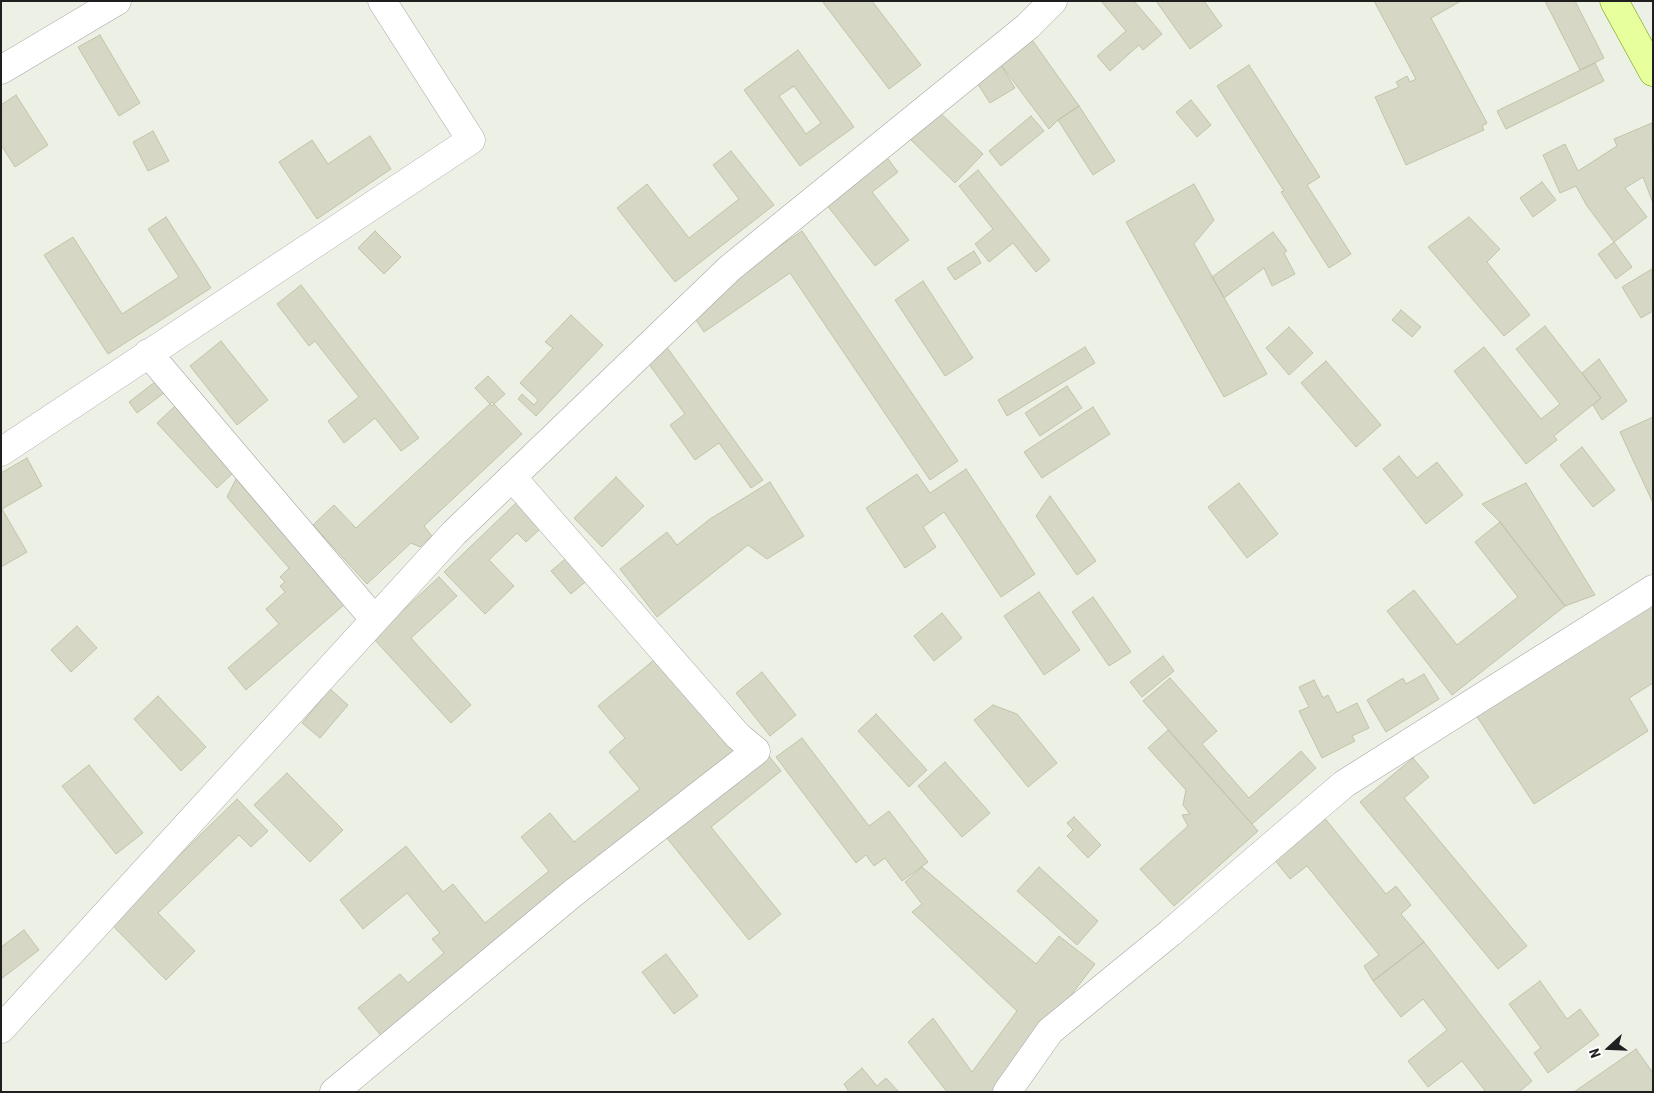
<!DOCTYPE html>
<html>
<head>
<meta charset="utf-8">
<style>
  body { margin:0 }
  #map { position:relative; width:1654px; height:1093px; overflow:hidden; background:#edf1e5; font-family:"Roboto Condensed",sans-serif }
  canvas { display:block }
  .frame { position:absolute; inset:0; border:2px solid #1f1f1f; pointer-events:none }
  .north { position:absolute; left:1584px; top:1023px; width:50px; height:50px; -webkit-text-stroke:4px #fff; paint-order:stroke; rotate:250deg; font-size:14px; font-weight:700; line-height:20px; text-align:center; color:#1f1f1f }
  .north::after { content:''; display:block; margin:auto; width:18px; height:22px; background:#1f1f1f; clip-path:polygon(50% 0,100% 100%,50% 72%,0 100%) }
</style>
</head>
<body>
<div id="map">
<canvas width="1654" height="1093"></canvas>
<div class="frame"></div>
<div class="north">N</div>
</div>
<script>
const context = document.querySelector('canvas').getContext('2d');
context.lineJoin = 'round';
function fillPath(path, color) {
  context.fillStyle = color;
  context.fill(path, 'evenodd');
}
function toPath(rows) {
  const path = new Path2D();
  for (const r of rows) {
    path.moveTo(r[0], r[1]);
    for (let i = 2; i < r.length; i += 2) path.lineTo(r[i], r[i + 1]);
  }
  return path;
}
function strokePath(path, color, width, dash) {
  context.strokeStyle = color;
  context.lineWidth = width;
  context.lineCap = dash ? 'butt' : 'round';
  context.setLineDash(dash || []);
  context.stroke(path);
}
const building = toPath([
  [822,1,872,1,921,65,889,89,822,1],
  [1101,1,1134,1,1162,34,1143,50,1139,45,1110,71,1097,56,1126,31,1101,1],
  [1156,1,1204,1,1222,26,1190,49,1156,1],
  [1374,1,1461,1,1431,18,1487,123,1482,126,1484,130,1406,165,1375,97,1399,87,1396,82,1407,76,1410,82,1416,79,1374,1],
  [1545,1,1575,1,1604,58,1580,70,1545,1],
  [100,35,140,103,119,116,78,47,100,35],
  [1030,37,1079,106,1058,120,1049,129,999,62,1030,37],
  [798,50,854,127,800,166,744,90,798,50],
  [794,86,821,123,806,134,779,96,794,86],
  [999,62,1015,88,990,103,974,78,999,62],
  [1595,63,1604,81,1506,129,1497,111,1595,63],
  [1249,65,1320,177,1307,185,1351,254,1329,268,1281,192,1284,191,1217,86,1249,65],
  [16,95,48,145,15,167,1,145,1,105,16,95],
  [1191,100,1211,125,1197,137,1176,112,1191,100],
  [933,106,983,154,955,183,906,135,933,106],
  [1079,106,1115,161,1093,175,1058,120,1079,106],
  [1031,116,1044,131,1001,166,989,151,1031,116],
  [1652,123,1653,203,1643,177,1625,188,1647,217,1614,242,1587,206,1576,186,1560,193,1543,155,1565,144,1578,171,1617,146,1614,139,1652,123],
  [153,131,169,161,148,171,133,142,153,131],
  [370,136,391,169,317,219,279,162,312,140,328,164,370,136],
  [731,151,774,205,675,282,617,208,647,184,689,238,739,199,713,165,731,151],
  [882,151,898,172,872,192,909,240,875,266,822,199,882,151],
  [978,170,1050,260,1036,272,1013,243,989,262,975,244,993,229,959,186,978,170],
  [1542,182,1556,200,1533,217,1520,198,1542,182],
  [1194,184,1214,220,1194,244,1267,374,1224,397,1126,222,1194,184],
  [166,217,211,288,108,354,44,255,73,237,122,314,179,277,148,229,166,217],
  [1469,217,1500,249,1487,262,1530,315,1504,336,1428,247,1469,217],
  [375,231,401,257,384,274,358,248,375,231],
  [802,231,958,461,930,480,790,273,704,332,688,308,802,231],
  [1273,232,1287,251,1284,253,1295,274,1272,286,1264,268,1224,298,1212,277,1273,232],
  [1614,242,1632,267,1616,279,1598,254,1614,242],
  [974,251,981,263,955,280,947,268,974,251],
  [1652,269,1653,311,1641,318,1622,287,1652,269],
  [923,281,973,358,945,376,895,300,923,281],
  [301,285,419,438,401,451,375,418,344,443,328,421,359,397,315,341,309,346,277,304,301,285],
  [1401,310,1421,327,1412,337,1392,320,1401,310],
  [571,315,603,345,536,416,518,399,522,394,534,405,538,400,520,383,553,348,545,342,571,315],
  [1545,326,1601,398,1554,436,1557,440,1526,464,1454,371,1484,347,1541,419,1560,404,1516,349,1545,326],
  [1289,327,1313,353,1289,375,1266,348,1289,327],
  [221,341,268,400,237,425,190,366,221,341],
  [666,346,763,480,751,488,719,443,695,460,670,425,685,414,646,360,666,346],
  [1085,347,1095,363,1007,416,998,400,1085,347],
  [1599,359,1627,401,1602,420,1593,405,1601,398,1582,373,1599,359],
  [1326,361,1381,425,1356,447,1301,383,1326,361],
  [488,376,505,394,492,406,475,388,488,376],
  [155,382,164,393,137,413,129,402,155,382],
  [1067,386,1082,408,1040,436,1025,413,1067,386],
  [492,402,522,434,424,526,432,536,420,547,411,543,367,584,313,525,334,505,356,528,492,402],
  [175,406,235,471,217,488,157,423,175,406],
  [1093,407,1110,434,1042,478,1024,452,1093,407],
  [1653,417,1653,503,1620,432,1653,417],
  [1582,447,1615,490,1593,507,1560,465,1582,447],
  [1399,456,1417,478,1437,462,1463,495,1426,524,1383,469,1399,456],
  [27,458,42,486,2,509,27,552,1,567,1,473,27,458],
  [966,469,1035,574,1001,597,944,512,923,527,936,547,905,568,866,508,917,474,930,493,966,469],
  [616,477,644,506,602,547,574,518,616,477],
  [236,479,345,604,246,690,228,668,279,624,266,609,285,592,280,586,285,582,280,577,289,568,227,497,236,479],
  [770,482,804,536,767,559,748,545,657,617,620,569,667,532,677,545,710,519,770,482],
  [1239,483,1278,534,1247,558,1208,507,1239,483],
  [1526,483,1595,595,1565,606,1500,522,1482,504,1526,483],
  [1050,496,1096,561,1077,575,1036,516,1050,496],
  [517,502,541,528,526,542,517,533,489,560,514,586,485,614,444,572,517,502],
  [1500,522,1565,606,1452,695,1387,611,1414,590,1457,645,1518,597,1475,542,1500,522],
  [570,555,590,578,571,594,551,571,570,555],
  [439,577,457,596,411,638,471,705,451,723,373,638,439,577],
  [1039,592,1080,650,1044,675,1004,616,1039,592],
  [1093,597,1131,652,1109,666,1072,612,1093,597],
  [1653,602,1653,683,1629,698,1648,731,1534,804,1474,712,1653,602],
  [942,613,962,638,934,661,914,636,942,613],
  [77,626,97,648,71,672,51,650,77,626],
  [660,655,737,749,383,1038,358,1008,400,974,408,983,444,953,432,939,440,933,407,893,363,929,340,900,406,846,443,892,453,884,485,923,549,871,521,837,550,813,574,842,640,789,609,752,625,738,598,706,660,655],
  [1163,656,1174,671,1142,697,1130,682,1163,656],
  [762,672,796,715,770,736,736,693,762,672],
  [1424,674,1439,699,1386,732,1367,700,1403,678,1406,684,1424,674],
  [1170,678,1217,731,1202,744,1249,798,1301,751,1316,768,1252,824,1143,701,1170,678],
  [1314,680,1323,698,1328,695,1337,713,1357,703,1369,728,1352,736,1355,741,1322,758,1299,711,1309,707,1299,687,1314,680],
  [330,689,348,705,320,738,302,723,330,689],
  [158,696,206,747,181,771,134,719,158,696],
  [993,705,1017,714,1057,763,1028,787,974,720,993,705],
  [876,714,927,770,909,787,858,731,876,714],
  [1168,730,1258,831,1174,906,1140,869,1188,826,1182,815,1190,814,1183,805,1186,790,1148,748,1168,730],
  [802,738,869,826,889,811,928,862,902,881,885,858,874,866,866,855,856,863,776,757,802,738],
  [764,750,781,771,711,827,781,914,749,940,662,832,764,750],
  [1413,758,1429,777,1404,798,1527,946,1498,969,1360,802,1413,758],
  [945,762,990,813,962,837,918,786,945,762],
  [89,765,143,833,116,854,62,786,89,765],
  [287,773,343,830,310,862,254,805,287,773],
  [237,799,268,831,251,847,239,835,158,913,195,951,166,980,110,923,237,799],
  [1323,816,1386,894,1396,886,1411,905,1401,914,1424,942,1373,981,1364,966,1379,955,1307,866,1290,879,1273,858,1323,816],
  [1074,817,1101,845,1088,858,1067,836,1073,830,1067,823,1074,817],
  [922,867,1036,964,1059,936,1095,964,996,1092,947,1092,908,1042,933,1018,972,1072,1017,1011,912,912,922,904,905,882,922,867],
  [1039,867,1098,921,1077,945,1017,891,1039,867],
  [24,930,39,950,1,979,1,947,24,930],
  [1424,942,1532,1081,1519,1092,1486,1092,1462,1061,1428,1087,1408,1061,1447,1030,1423,999,1401,1017,1373,981,1424,942],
  [666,954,698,996,674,1014,642,972,666,954],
  [1540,981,1567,1019,1580,1009,1599,1035,1548,1073,1534,1053,1541,1048,1509,1004,1540,981],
  [1636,1049,1653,1073,1653,1092,1574,1092,1636,1049],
  [862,1068,877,1086,886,1078,899,1092,849,1092,844,1084,862,1068]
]);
const minor = toPath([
  [1,70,117,1],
  [148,353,374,619],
  [1,452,471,140,382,1],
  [1,1029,454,533,730,268,1028,26,1053,1],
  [334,1092,572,894,756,751,738,736,512,477],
  [1007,1092,1050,1031,1170,933,1344,784,1653,589]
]);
const primary = toPath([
  [1614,1,1653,72]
]);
fillPath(building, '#d6d8c5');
strokePath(building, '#c0c3a6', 1);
strokePath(minor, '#a6a6a6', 29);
strokePath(primary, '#669b00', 29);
strokePath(minor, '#fff', 28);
strokePath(primary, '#e7ff9c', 28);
</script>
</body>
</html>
